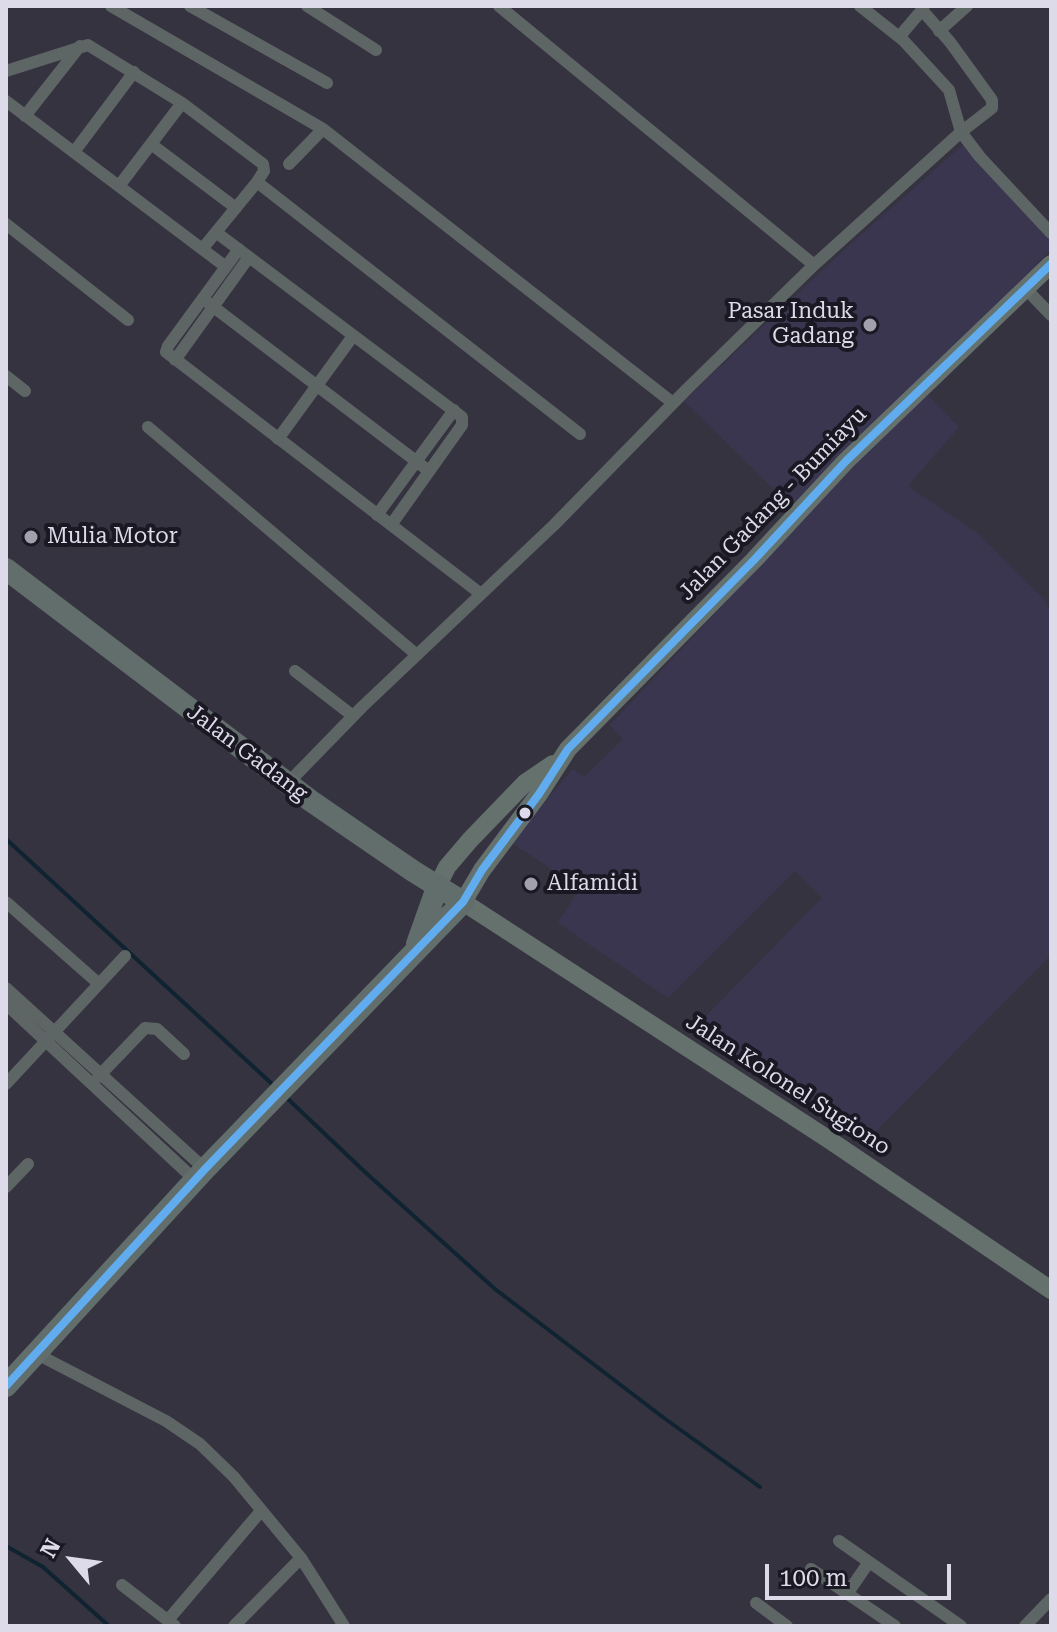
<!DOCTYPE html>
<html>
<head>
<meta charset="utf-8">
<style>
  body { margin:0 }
  #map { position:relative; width:1057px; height:1632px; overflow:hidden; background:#363340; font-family:"Roboto Serif",serif }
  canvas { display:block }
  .frame { position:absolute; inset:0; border:8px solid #dddae9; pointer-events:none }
  .north { position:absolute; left:32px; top:1520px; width:80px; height:80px; -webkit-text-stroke:6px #1a1823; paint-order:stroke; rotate:299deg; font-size:22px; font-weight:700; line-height:32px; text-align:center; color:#dddae9 }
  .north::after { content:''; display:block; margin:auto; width:28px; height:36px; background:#dddae9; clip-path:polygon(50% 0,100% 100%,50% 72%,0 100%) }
  .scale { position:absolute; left:765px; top:1564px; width:186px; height:36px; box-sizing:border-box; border:4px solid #dddae9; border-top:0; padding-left:10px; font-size:24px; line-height:28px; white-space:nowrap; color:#dddae9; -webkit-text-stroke:6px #1a1823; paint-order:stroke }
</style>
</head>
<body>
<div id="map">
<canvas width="1057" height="1632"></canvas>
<div class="frame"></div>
<div class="north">N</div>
<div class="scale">100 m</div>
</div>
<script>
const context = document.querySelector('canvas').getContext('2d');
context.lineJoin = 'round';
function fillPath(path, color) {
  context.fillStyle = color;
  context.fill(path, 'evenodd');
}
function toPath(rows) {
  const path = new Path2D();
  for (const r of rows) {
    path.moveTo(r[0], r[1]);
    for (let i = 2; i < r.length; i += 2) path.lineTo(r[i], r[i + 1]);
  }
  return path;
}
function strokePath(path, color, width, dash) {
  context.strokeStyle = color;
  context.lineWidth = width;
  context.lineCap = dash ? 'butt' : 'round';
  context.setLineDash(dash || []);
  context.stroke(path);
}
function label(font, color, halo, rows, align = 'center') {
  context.font = font + ' "Roboto Serif",serif';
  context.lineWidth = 8;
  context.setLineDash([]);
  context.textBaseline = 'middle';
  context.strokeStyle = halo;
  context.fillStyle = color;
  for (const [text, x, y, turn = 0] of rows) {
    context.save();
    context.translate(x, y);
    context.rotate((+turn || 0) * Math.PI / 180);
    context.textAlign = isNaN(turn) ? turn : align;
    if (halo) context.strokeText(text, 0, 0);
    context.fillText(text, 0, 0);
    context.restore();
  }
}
const built = toPath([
  [964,144,1051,239,1051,249,794,509,684,401,844,250],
  [926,393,959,427,908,486,977,533,1045,600,1051,613,1051,955,865,1142,694,1028,822,898,795,871,668,998,558,923,580,888,512,843,572,769,584,777,623,739,610,725,848,472]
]);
const stream = toPath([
  [6,839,271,1083],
  [288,1099,365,1172,495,1289,664,1418,760,1487],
  [6,1546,43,1567,109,1626]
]);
const street = toPath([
  [111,6,323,129,673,403],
  [190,6,327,83],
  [307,6,376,50],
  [499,6,814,265],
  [860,6,903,40,949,90,961,132,980,157,1051,233],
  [939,31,967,6],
  [899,37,922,10],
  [6,71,88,45,182,103],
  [6,101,226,267],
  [25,116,80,46],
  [151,144,236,208],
  [74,152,134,72],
  [289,164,323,129],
  [119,186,182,103,263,164,264,171,257,182],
  [6,224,128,320],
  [217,233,462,417,462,425,391,525],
  [203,248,257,182,580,434],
  [239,249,168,346,166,352,481,594],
  [1025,288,1051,315],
  [203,299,429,471],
  [175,360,249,257],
  [6,376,25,391],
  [148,427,417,655],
  [278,439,353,336],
  [377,515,454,410],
  [295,671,353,716],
  [287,784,362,707,554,525,687,389,814,265,961,132,992,108,992,100,950,42,922,10,924,6],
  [6,902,98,983],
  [6,988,205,1169],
  [6,1004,195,1180],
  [98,1077,145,1028,157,1029,184,1054],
  [6,1084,125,956],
  [6,1187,28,1164],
  [35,1353,166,1421,200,1444,234,1477,301,1558,344,1626],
  [839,1541,961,1626],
  [811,1569,895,1626],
  [122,1585,175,1626],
  [847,1594,869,1562],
  [756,1603,787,1626],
  [168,1620,261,1511],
  [234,1626,301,1558],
  [1025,1626,1051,1599]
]);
const primary = toPath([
  [1051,264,846,461,754,560,568,749,539,794,482,870,463,902,828,1139,1051,1290],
  [438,885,447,867,470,840,525,783,553,764]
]);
const highway = toPath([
  [6,569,311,801,413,871,463,902,205,1169,6,1386],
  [417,944,438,885]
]);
const bus1 = toPath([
  [6,1386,205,1169,463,902,482,870,539,794,568,749,754,560,846,461,1051,264]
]);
const markers = [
  [870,325,8,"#a3a0ae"],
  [31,537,8,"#a3a0ae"],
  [525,813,7,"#dddae9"],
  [531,884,8,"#a3a0ae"]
];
const poiNames = [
  ["Pasar Induk",854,312,"right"],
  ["Gadang",854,337,"right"],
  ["Mulia Motor",47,537],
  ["Alfamidi",547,884]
];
const streetNames = [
  ["Jalan Gadang - Bumiayu",773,504,-46],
  ["Jalan Gadang",247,753,37],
  ["Jalan Kolonel Sugiono",788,1085,33]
];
fillPath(built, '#3b3650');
strokePath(stream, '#0f2331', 4);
strokePath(street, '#5e6665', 12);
strokePath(primary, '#65716d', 18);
strokePath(highway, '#626e6b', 22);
strokePath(bus1, '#60acee', 8);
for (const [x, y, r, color] of markers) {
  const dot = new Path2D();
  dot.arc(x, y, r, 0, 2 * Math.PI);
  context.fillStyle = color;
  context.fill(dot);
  strokePath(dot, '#1a1823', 3);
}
label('22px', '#dddae9', '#1a1823', poiNames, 'left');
label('22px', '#dddae9', '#1a1823', streetNames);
</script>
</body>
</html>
